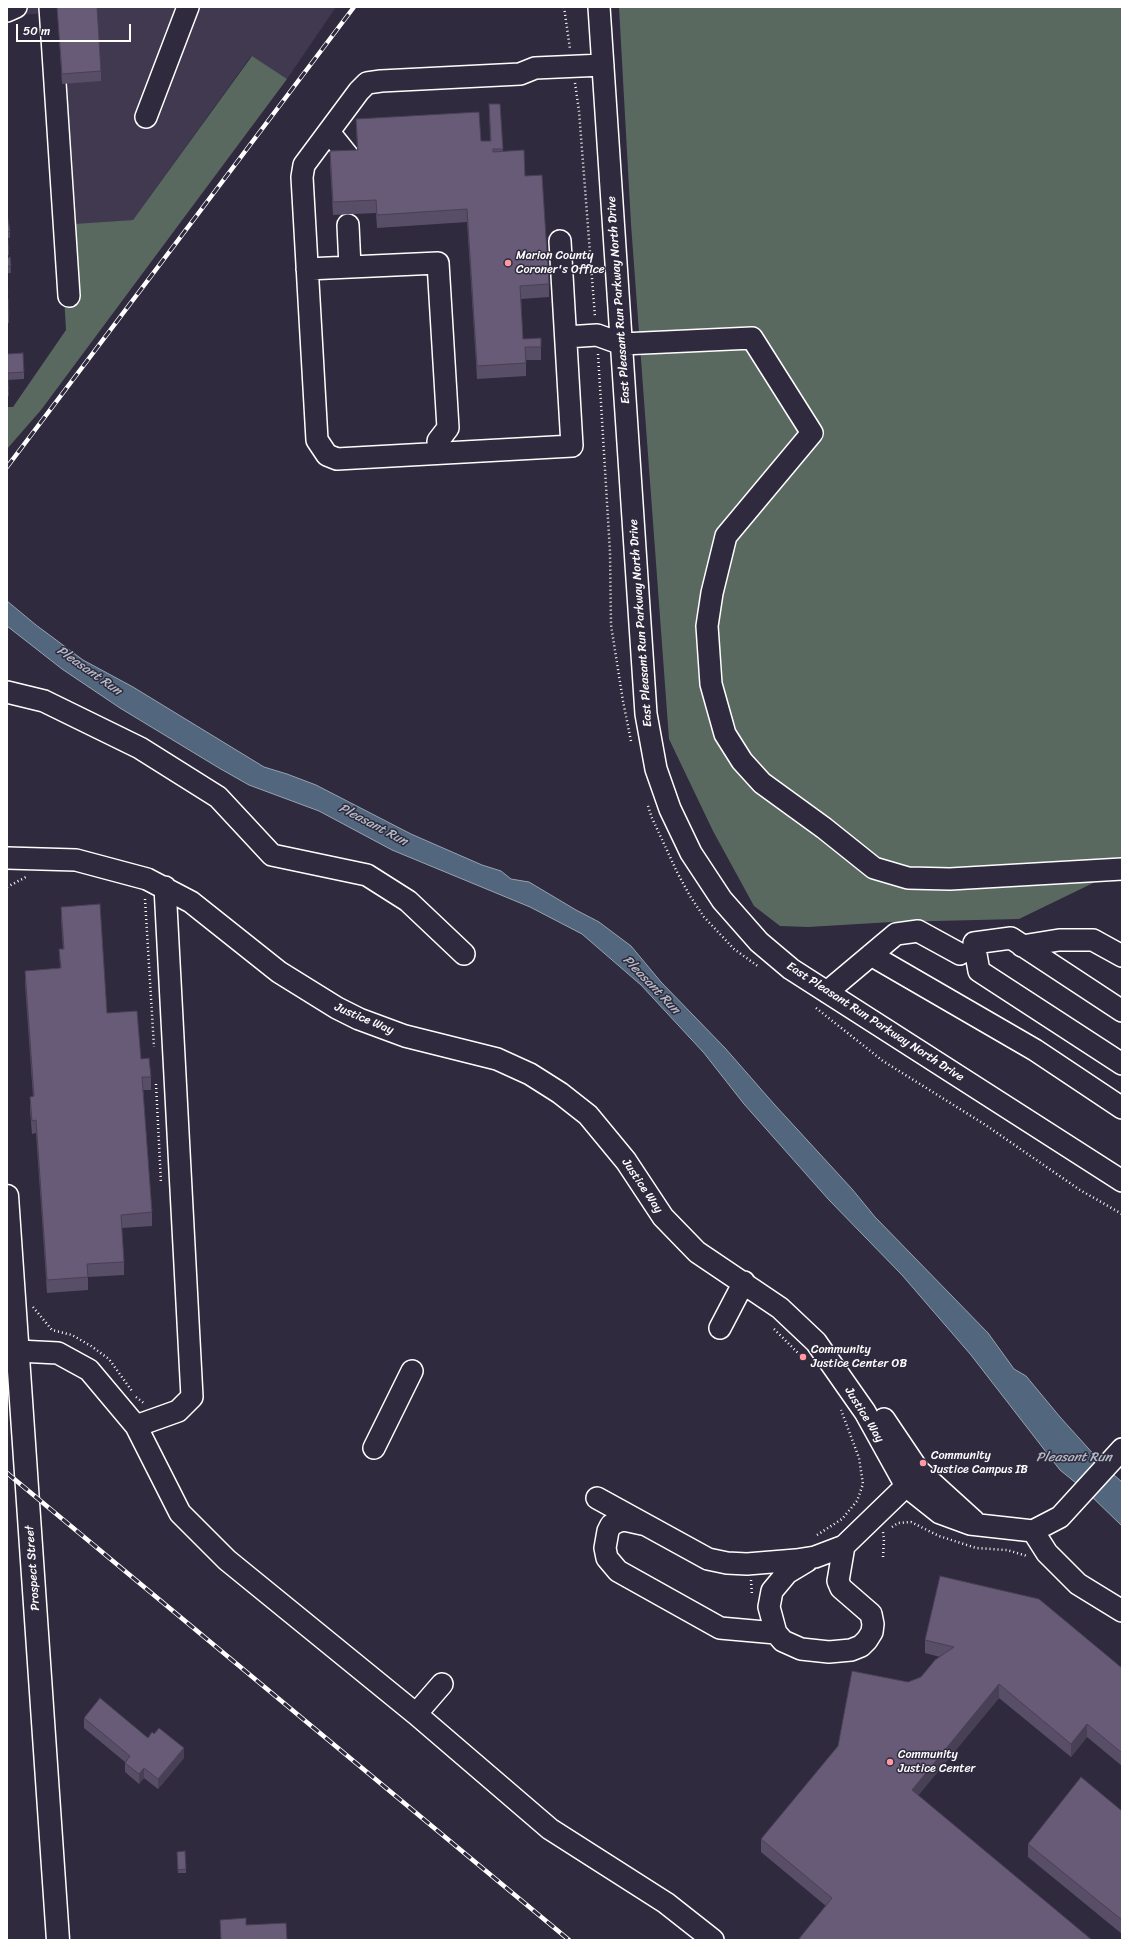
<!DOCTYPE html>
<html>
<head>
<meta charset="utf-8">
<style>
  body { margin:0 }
  #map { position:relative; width:1129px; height:1947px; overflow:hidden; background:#2f2a3d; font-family:Sriracha,sans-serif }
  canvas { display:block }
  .frame { position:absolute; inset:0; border:8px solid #fff; pointer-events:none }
  .scale { position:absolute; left:16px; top:24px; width:115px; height:18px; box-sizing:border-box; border:2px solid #fff; border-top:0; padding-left:5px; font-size:12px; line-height:14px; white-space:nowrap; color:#fff; -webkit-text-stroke:3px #2f2a3d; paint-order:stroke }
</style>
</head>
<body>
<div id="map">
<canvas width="1129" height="1947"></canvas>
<div class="frame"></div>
<div class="scale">50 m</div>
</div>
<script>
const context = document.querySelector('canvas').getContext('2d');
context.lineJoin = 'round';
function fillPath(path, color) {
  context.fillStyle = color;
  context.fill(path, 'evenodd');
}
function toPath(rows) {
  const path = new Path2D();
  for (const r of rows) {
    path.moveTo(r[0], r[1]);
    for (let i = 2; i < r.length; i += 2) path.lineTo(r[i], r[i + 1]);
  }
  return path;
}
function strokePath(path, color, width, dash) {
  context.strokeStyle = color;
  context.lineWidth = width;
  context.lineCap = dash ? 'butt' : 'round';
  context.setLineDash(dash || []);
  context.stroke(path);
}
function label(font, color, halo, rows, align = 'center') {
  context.font = font + ' Sriracha,sans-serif';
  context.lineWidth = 3;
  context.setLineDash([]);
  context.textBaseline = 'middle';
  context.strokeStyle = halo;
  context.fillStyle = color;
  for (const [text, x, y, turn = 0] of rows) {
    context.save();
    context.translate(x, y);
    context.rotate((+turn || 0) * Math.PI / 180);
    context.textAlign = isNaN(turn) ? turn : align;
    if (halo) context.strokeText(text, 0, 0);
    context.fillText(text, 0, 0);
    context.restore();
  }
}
const built = toPath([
  [7,7,46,7,47,13,7,16],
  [56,7,336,7,287,79,251,56,133,220,69,225]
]);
const green = toPath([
  [619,7,1122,7,1122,869,1019,919,892,922,808,927,780,926,754,906,713,831,669,739,631,224],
  [252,56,287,79,41,410,7,449,7,407,13,407,66,330,60,225,133,220]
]);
const water = toPath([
  [7,601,36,625,83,660,133,687,264,767,287,774,316,785,411,834,482,865,501,871,511,879,529,882,576,910,599,922,631,946,661,982,725,1048,774,1104,852,1189,875,1217,988,1333,1014,1369,1026,1376,1060,1417,1106,1468,1122,1482,1122,1526,1087,1492,1060,1470,971,1355,902,1275,829,1200,744,1104,704,1053,641,985,582,934,530,907,392,850,319,811,249,785,219,768,120,708,62,669,7,626,7,601]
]);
const path = toPath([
  [564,7,570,49],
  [575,83,579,111,595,317],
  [598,354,610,552,611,625,623,701,631,741],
  [648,806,652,818,678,874,690,896,704,917,734,949,759,967],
  [7,887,26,877],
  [145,899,154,1047],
  [816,1008,883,1061,984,1124,1080,1190,1122,1214],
  [156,1084,161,1183],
  [33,1307,52,1330,72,1335,91,1346,109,1359,132,1391],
  [774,1329,803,1358],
  [136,1397,145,1404],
  [892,1527,898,1523,911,1522,939,1536,976,1548,1007,1550,1027,1556],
  [817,1535,842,1519,857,1501,863,1484,859,1458,841,1410],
  [883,1557,884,1539,883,1532],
  [751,1580,752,1595]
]);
const minor = toPath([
  [50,7,69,296],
  [599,7,646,714,656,769,670,809,691,853,722,900,759,942,791,969,1122,1181],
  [7,11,16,7],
  [146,117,188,7],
  [329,132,349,157,349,164],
  [348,225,350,267],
  [560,241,572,446,337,459,327,455,317,440,302,177,304,165,359,91,367,83,381,81,520,74,535,68,603,65],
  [307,269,438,263,448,428,438,441,439,453],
  [566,337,597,335,622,344,752,338,812,433,726,536,712,593,707,626,711,684,725,734,742,761,762,783,824,828,874,868,908,878,950,879,1122,869],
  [7,692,44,701,140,748,218,797,272,855,367,875,408,901,464,954],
  [7,858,76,860,147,879,191,902,279,972,337,1008,359,1019,405,1036,497,1059,530,1074,560,1093,588,1115,626,1161,663,1217,697,1252,780,1308,816,1342,865,1412,906,1486,940,1513,970,1524,1033,1531,1060,1517,1122,1449],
  [1022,946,1059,940,1093,940,1122,956],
  [871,955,1035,1050,1122,1108],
  [827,992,896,934,918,931,960,954],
  [1122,1011,1011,938,974,943,979,971,1122,1064],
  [720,1328,744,1282],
  [18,1351,58,1353,89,1370,136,1426,178,1411,192,1397,165,887],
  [884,1419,919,1471,974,1521],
  [136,1426,180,1513,227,1560,416,1714,442,1684],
  [374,1448,412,1371],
  [597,1498,708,1559,727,1563,747,1564,796,1560,815,1557,844,1546,906,1486],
  [642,1524,624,1520,617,1522,611,1525,608,1531,605,1548,607,1558,618,1571,720,1628,776,1633],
  [1033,1531,1047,1553,1078,1584,1122,1611],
  [807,1561,787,1573,772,1591,769,1607,776,1633,783,1641,801,1649,829,1652,851,1650,861,1646,867,1640,872,1632,873,1624,871,1614,841,1588,838,1581,844,1546],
  [416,1714,550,1829,666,1903,713,1940]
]);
const major = toPath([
  [7,1196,58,1940]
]);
const rail = toPath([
  [7,467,354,7],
  [7,1473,569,1940]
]);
const wall = toPath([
  [57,7,97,7,101,71,101,81,62,84],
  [489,104,500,104,503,152,525,176,549,284,549,297,521,299,523,339,541,347,541,360,526,360,526,376,477,379,467,222,377,228,376,213,333,215,330,165,330,151,357,150,356,119,481,141,490,141],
  [7,214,10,231,10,238,7,238],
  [7,239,9,249,9,255,7,256],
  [10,257,11,273,7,273,7,258],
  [7,278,9,316,9,323,7,323],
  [7,354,24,372,24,379,7,380],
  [7,380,8,380,9,396,7,396],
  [61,907,107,1013,141,1059,151,1077,151,1090,143,1090,152,1212,152,1226,122,1228,124,1262,124,1275,88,1277,88,1290,47,1293,36,1133,32,1134,30,1110,30,1097,33,1097,25,984,25,971,60,968,59,949,63,949,61,920],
  [925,1640,1122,1668,1122,1766,1087,1737,1071,1757,999,1698,826,1906,761,1852,761,1839,940,1657,925,1653],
  [84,1718,148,1738,184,1758,158,1789,144,1778,139,1784,125,1772,125,1762,84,1728],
  [1122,1811,1122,1934,1028,1857,1028,1844],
  [177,1852,186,1869,186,1873,178,1873]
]);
const shadedWall = toPath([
  [999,1684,999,1698,912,1803,912,1790],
  [1087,1724,1087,1737,1071,1757,1071,1744],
  [184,1748,184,1758,158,1789,158,1779],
  [144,1768,144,1778,139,1784,139,1774]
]);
const building = toPath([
  [57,7,97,7,101,71,62,74,57,7],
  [489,104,500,104,503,149,493,149,493,152,524,150,525,176,542,175,549,284,520,286,523,339,541,338,541,347,525,347,526,363,477,366,467,209,377,215,376,200,333,202,330,151,358,150,356,119,479,112,481,141,491,141,489,104],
  [7,214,10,231,7,232,7,214],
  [7,239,8,239,9,249,7,249,7,239],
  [10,257,11,266,7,266,7,258,10,257],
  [7,278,8,295,7,295,7,278],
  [7,298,8,298,9,316,7,316,7,298],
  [23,353,24,372,7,373,7,354,23,353],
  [7,380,8,380,9,389,7,389,7,380],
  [100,904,107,1013,137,1011,141,1059,149,1058,151,1077,142,1077,152,1212,121,1215,124,1262,87,1264,88,1277,47,1280,36,1120,32,1121,30,1097,34,1096,25,971,61,968,59,949,64,949,61,907,100,904],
  [940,1576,1039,1599,1122,1668,1122,1753,1087,1724,1071,1744,999,1684,912,1790,1092,1940,798,1940,832,1898,761,1839,838,1746,852,1671,908,1682,921,1677,935,1660,954,1647,925,1640,940,1576],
  [100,1698,148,1738,152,1732,154,1734,159,1728,184,1748,158,1779,144,1768,139,1774,125,1763,130,1756,84,1718,100,1698],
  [1081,1777,1122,1811,1122,1920,1028,1844,1081,1777],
  [185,1851,186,1869,178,1870,177,1852,185,1851],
  [246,1918,246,1925,286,1923,287,1940,221,1940,220,1920,246,1918]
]);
const markers = [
  [508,263,4,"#ff9aa2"],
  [803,1357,4,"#ff9aa2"],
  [923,1463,4,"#ff9aa2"],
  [890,1762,4,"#ff9aa2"]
];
const poiNames = [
  ["Marion County",516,256],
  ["Coroner's Office",516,270],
  ["Community",811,1350],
  ["Justice Center OB",811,1364],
  ["Community",931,1456],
  ["Justice Campus IB",931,1470],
  ["Community",898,1755],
  ["Justice Center",898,1769]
];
const streetNames = [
  ["East Pleasant Run Parkway North Drive",619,300,-94],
  ["East Pleasant Run Parkway North Drive",641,623,-94],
  ["Justice Way",364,1019,23],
  ["East Pleasant Run Parkway North Drive",875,1022,33],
  ["Justice Way",642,1186,56],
  ["Justice Way",864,1415,58],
  ["Prospect Street",33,1568,-94]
];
const waterNames = [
  ["Pleasant Run",89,671,35],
  ["Pleasant Run",373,825,28],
  ["Pleasant Run",651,985,46],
  ["Pleasant Run",1074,1458]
];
fillPath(built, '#40394f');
fillPath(green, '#5a6960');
fillPath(water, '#52667d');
strokePath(water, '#97a3b1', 1);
strokePath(minor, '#fff', 24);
strokePath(major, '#fff', 25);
strokePath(path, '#fff', 2.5, [1, 3]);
strokePath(minor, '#2f2a3d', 21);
strokePath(major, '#2f2a3d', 22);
strokePath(rail, '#fff', 4.5);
strokePath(rail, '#2f2a3d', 3, [9]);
fillPath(wall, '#594e67');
fillPath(shadedWall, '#484054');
fillPath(building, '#675b78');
strokePath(building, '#484054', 1);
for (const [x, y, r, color] of markers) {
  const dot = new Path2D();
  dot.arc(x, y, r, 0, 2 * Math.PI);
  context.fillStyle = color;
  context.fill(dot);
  strokePath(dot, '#2f2a3d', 1.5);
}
label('12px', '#fff', '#2f2a3d', poiNames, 'left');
label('12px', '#fff', '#2f2a3d', streetNames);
label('italic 13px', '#b1bac4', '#2f2a3d', waterNames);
</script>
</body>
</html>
